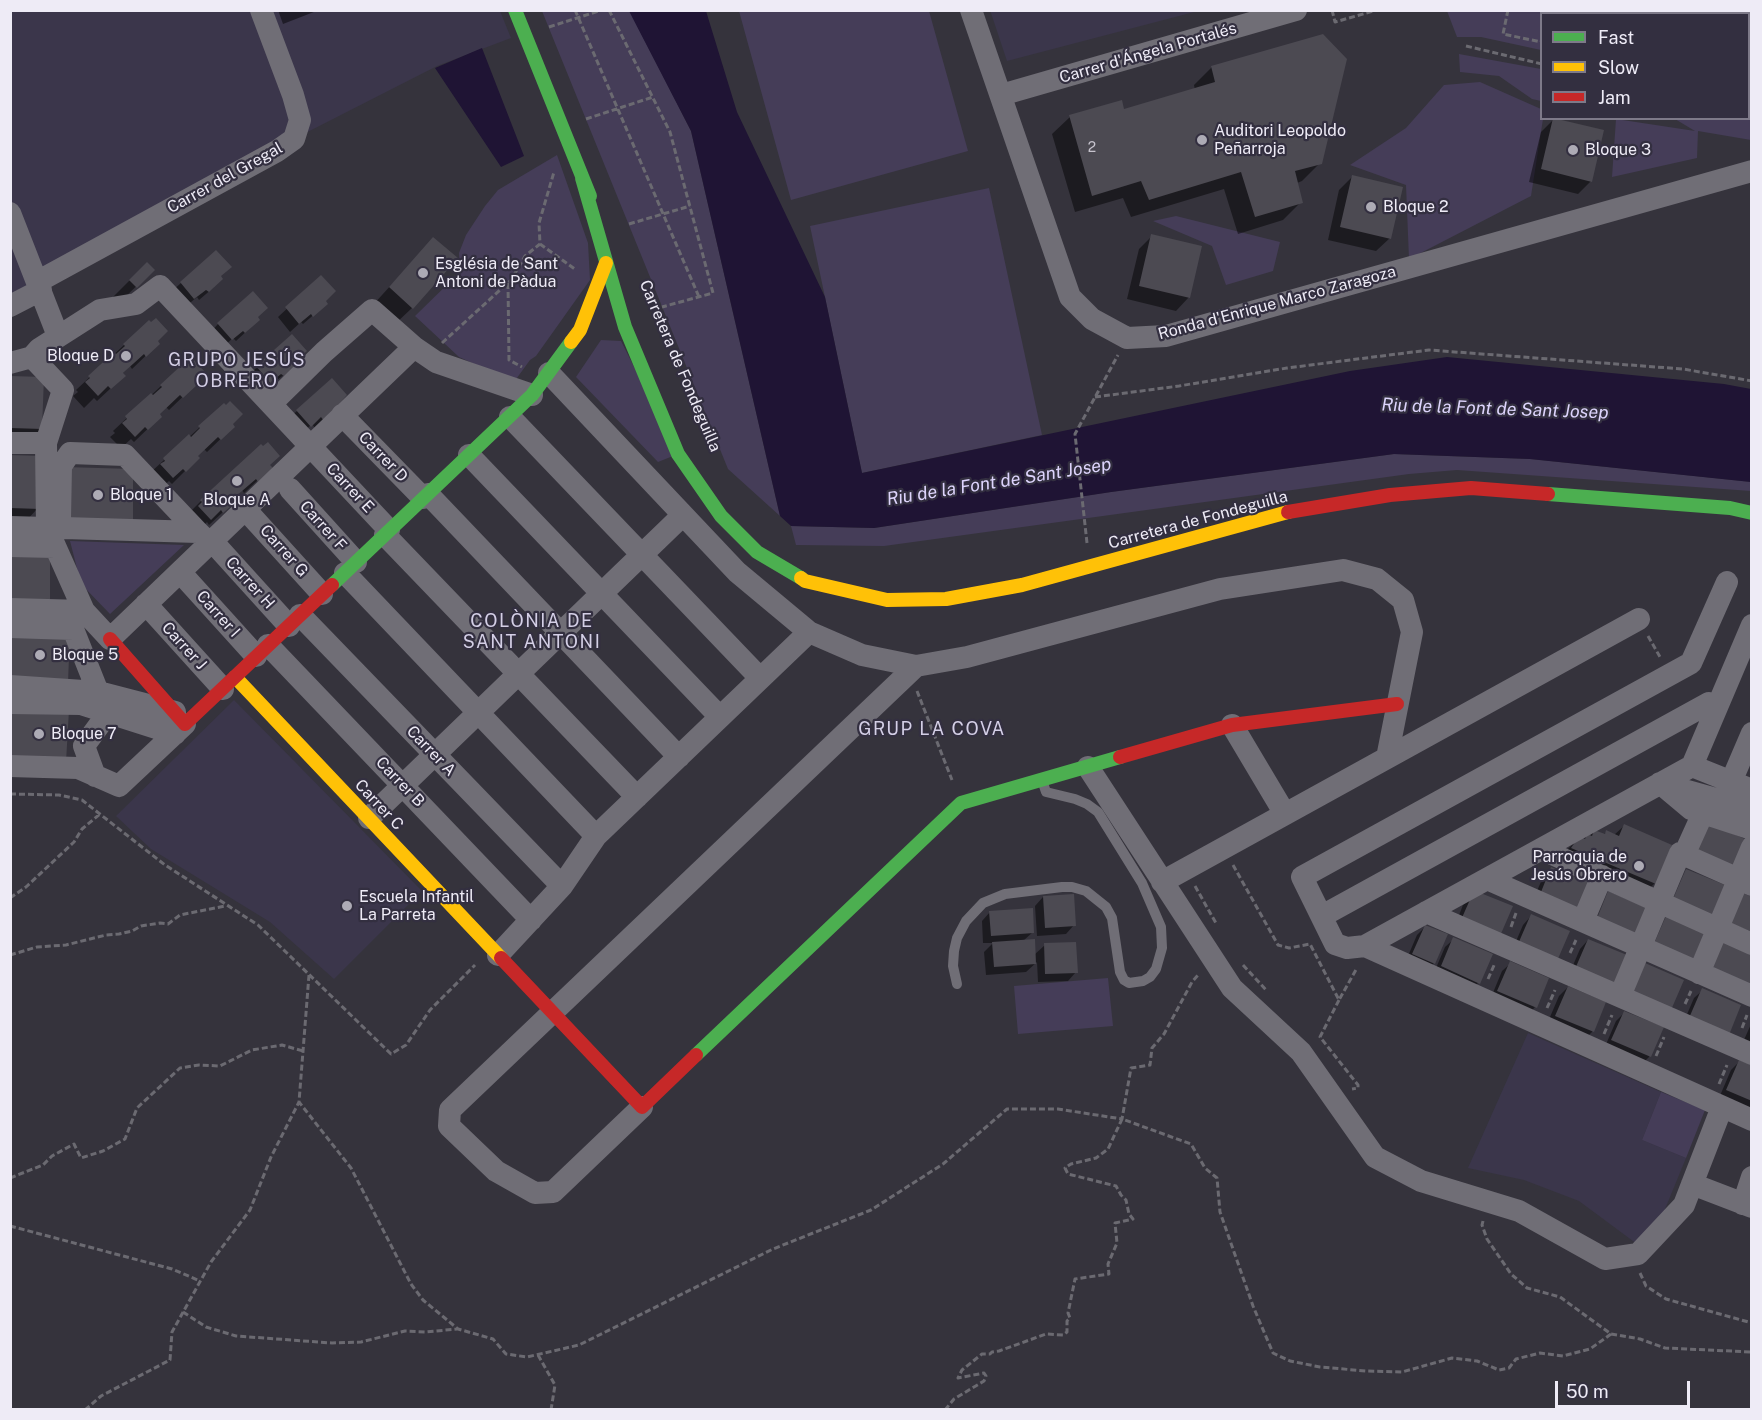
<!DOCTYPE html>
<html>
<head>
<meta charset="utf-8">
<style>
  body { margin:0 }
  #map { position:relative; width:1762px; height:1420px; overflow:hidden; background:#35333c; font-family:"Public Sans",sans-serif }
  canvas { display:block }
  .frame { position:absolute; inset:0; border:12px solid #eeebf6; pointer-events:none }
  .legend { position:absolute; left:1540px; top:12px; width:210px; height:108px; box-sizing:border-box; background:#332f40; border:2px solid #7e7a89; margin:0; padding:8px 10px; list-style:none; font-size:18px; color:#eeebf6 }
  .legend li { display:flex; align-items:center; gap:12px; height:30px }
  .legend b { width:30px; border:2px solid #7e7a89 }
  .scale { position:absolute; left:1555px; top:1381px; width:135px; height:27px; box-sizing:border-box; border:3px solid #eeebf6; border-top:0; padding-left:8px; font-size:18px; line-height:21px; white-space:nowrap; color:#eeebf6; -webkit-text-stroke:4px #332f40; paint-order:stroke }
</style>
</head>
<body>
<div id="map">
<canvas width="1762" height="1420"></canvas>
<div class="frame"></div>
<ul class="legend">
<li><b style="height:8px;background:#4caf50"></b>Fast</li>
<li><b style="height:8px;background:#ffc107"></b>Slow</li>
<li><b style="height:8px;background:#c62828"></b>Jam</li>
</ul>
<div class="scale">50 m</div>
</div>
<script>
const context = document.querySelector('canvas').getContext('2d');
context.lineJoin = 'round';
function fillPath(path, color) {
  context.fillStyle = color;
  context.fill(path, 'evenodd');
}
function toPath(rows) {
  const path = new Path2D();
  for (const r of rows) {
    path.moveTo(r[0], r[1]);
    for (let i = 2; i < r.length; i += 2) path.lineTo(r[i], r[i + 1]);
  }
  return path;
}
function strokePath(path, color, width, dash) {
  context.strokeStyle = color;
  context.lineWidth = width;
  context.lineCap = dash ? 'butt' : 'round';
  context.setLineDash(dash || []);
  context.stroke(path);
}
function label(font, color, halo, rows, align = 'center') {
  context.font = font + ' "Public Sans",sans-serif';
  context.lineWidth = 4.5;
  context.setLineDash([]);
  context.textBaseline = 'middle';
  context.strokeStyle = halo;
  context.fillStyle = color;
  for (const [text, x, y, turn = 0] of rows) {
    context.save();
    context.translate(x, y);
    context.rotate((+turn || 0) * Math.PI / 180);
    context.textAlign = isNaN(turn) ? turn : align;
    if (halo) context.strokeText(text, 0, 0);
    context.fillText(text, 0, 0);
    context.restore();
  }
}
const built = toPath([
  [990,10,1198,10,1198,11,1007,61],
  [11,11,500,11,511,38,437,66,282,145,11,303],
  [234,700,422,891,334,979,270,922,151,849,116,816],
  [1528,1033,1661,1092,1642,1140,1686,1158,1663,1214,1637,1244,1579,1201,1524,1180,1468,1168]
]);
const green = toPath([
  [1608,10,1621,13,1542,14,1541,50,1481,37,1457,37,1447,11],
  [542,11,630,11,691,131,780,516,728,469],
  [739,11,929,11,968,151,791,200],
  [1459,54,1541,69,1541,101,1532,99,1499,76,1460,72],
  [1480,82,1541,109,1542,118,1543,119,1531,196,1409,259,1406,185,1350,165,1406,128,1444,85],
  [1744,118,1751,120,1751,140,1698,131,1697,158,1612,177,1616,119,1695,131,1675,119],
  [557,155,588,243,590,280,536,356,530,360,514,382,459,357,415,316,460,272,459,253,466,235,485,206,498,190],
  [989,188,1042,435,862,473,810,226],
  [1176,216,1280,242,1273,271,1226,285,1212,246,1153,221],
  [601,340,621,341,678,454,658,462,576,377],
  [1394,454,1530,459,1752,482,1751,491,1457,470,1409,474,884,546,796,545,791,526,874,528,1111,492],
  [70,541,184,545,110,614,81,584],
  [1108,978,1113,1026,1018,1034,1014,986],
  [1661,1092,1705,1110,1686,1158,1642,1140]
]);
const water = toPath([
  [629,11,706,11,737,112,825,297,862,473,1350,371,1447,357,1724,384,1751,389,1751,482,1530,459,1394,454,1111,492,874,528,791,526,780,516,691,131],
  [482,48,524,156,501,167,435,68]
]);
const shadow = toPath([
  [278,10,319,10,283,24],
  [1752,55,1752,113,1748,112,1748,58],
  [1212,67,1320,163,1302,181,1297,183,1301,202,1283,220,1238,234,1224,189,1131,217,1123,198,1075,212,1052,134,1070,117,1123,110,1195,90,1194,85],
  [1554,119,1591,181,1578,194,1529,182,1541,132],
  [1352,177,1390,238,1376,251,1328,240,1339,190],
  [1152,236,1189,297,1176,311,1127,299,1139,249],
  [433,239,412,308,394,325,372,306],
  [146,264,153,270,118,304,112,298],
  [219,277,213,288,199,300,197,297,185,307,172,291,181,283],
  [321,277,324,301,317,312,303,324,301,322,290,332,278,317],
  [256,318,250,328,236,341,233,338,223,347,210,333,218,324],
  [158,344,132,369,130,366,122,374,124,376,97,401,94,398,84,408,73,396,78,392,76,390,124,345],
  [294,361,288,371,274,383,272,381,261,390,249,376,257,367],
  [188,365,195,385,169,410,166,407,159,414,160,417,134,442,131,439,121,448,110,437,115,433,113,431,161,386],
  [10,378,41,429,28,442,10,441],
  [224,405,233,427,207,452,204,449,196,456,198,458,172,484,169,481,159,490,151,472],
  [336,407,315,428,312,424,301,434,288,419,297,411],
  [10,456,38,508,25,522,10,521],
  [268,466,271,468,244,493,242,490,234,498,236,500,209,525,207,522,197,532,188,514,201,501],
  [1624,826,1655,883,1637,900,1557,860,1575,842,1583,840,1587,836,1589,837,1594,831,1603,835,1607,832,1614,835],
  [1552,868,1588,884,1531,905,1543,877],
  [1472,896,1511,907,1454,928,1463,905],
  [1043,897,1074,925,1066,934,1037,936,1035,906],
  [990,912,1033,932,1023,941,1034,955,1045,945,1076,972,1068,981,1038,982,1037,962,1026,972,986,975,984,952,993,943,983,943,982,921],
  [1531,916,1547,968,1511,953,1523,925],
  [1425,927,1434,963,1425,972,1405,963,1417,935],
  [1454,939,1478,983,1470,991,1433,975,1445,947],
  [1588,940,1604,993,1568,977,1580,949],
  [1511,963,1535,1007,1527,1016,1490,1000,1502,971],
  [1568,987,1604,1003,1592,1032,1584,1040,1547,1024,1559,996],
  [1703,990,1727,1034,1682,1026,1694,998],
  [1625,1012,1662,1028,1649,1057,1641,1065,1604,1049,1616,1021],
  [1752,1022,1752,1057,1739,1051],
  [1739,1062,1752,1067,1752,1113,1719,1098,1731,1070]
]);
const building = toPath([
  [1323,34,1347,59,1322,164,1295,171,1303,203,1255,217,1241,172,1149,200,1141,181,1092,196,1069,115,1122,100,1124,109,1215,82,1211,66],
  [1553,118,1604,130,1592,182,1541,169],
  [1352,175,1403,187,1391,239,1340,227],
  [1151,234,1202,246,1190,298,1139,286],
  [433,237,458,258,413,309,389,287],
  [216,250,232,267,221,276,223,279,209,292,206,290,194,299,180,282],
  [147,262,155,270,137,288,129,280],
  [321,275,336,291,326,301,328,304,313,317,311,314,299,324,285,307],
  [253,291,268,308,258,317,260,320,245,333,243,331,232,340,217,323],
  [156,318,168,331,158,341,160,344,146,357,144,354,123,373,126,376,111,389,108,386,98,396,85,382,90,378,88,376,114,352,116,354,125,346,123,344,149,320,151,322],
  [292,334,307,351,296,360,299,363,284,376,281,374,270,383,256,366],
  [193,359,205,372,195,382,197,385,183,398,180,395,160,414,162,417,148,430,145,427,135,437,122,423,127,419,125,416,151,393,153,395,162,387,160,385,186,361,188,363],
  [10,376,44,377,42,429,10,428],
  [332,378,347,395,324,421,321,417,311,427,296,410],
  [230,401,243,414,233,424,235,427,221,440,218,437,198,456,200,458,186,472,183,469,173,478,160,464,165,461,163,458,189,434,191,437,200,428,198,426,224,403,226,405],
  [268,442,280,456,270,465,273,468,258,482,256,479,235,497,238,500,223,513,221,510,211,520,198,506,202,502,200,500,261,444,263,446],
  [10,455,42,456,40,509,10,508],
  [65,467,133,469,133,522,63,520],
  [10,549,50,549,50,602,10,601],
  [10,629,70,630,68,683,10,680],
  [10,707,69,710,66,762,10,759],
  [1706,822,1745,839,1733,869,1693,852],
  [1624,824,1672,845,1656,884,1571,848,1579,836,1585,839,1587,834,1592,836,1594,830,1605,834,1606,830,1619,836],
  [1551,867,1590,883,1578,913,1539,897],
  [1686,869,1725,885,1712,915,1673,899],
  [1608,891,1647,908,1635,938,1596,921],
  [1478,892,1513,906,1500,936,1461,920,1472,895],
  [1743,893,1752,897,1752,932,1730,923],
  [1074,894,1076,926,1045,928,1043,896],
  [1033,908,1034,933,991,936,989,911],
  [1531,914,1570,931,1557,961,1518,944],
  [1666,916,1705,933,1692,962,1653,946],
  [1425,925,1448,934,1435,964,1412,954],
  [1453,937,1493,954,1480,984,1441,966],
  [1035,939,1036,964,994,967,992,942],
  [1588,939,1627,955,1614,985,1575,969],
  [1723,940,1752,953,1752,982,1749,987,1710,970],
  [1076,942,1078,973,1045,974,1044,943],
  [1510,961,1549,978,1537,1008,1497,991],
  [1645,963,1684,980,1671,1010,1632,993],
  [1568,986,1606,1002,1594,1032,1555,1016],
  [1702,988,1741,1005,1729,1035,1689,1018],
  [1624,1011,1664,1027,1651,1057,1611,1040],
  [1739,1060,1752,1065,1752,1101,1726,1090]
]);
const path = toPath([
  [575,10,699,297],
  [609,10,670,132,713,293,662,307],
  [1332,10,1335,22,1377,10],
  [1508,10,1503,34,1541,42,1542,39],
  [1546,10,1547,14],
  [1644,10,1657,14],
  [1689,14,1690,10],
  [1732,14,1733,10],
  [549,27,602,10],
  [1466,46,1542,64],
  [1748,110,1752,111],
  [586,119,653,97],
  [629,224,690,206],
  [540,244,576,270],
  [508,283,509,360,522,367],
  [442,343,511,280,525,256,540,244,539,223,554,172],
  [1095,397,1179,386,1287,368,1429,350,1683,369,1752,381],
  [1087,543,1075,434,1118,355],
  [1648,636,1660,657],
  [917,691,952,780],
  [10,794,59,795,82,800,165,865,258,925,391,1054,406,1045,430,1010,475,965],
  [1233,865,1278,945,1289,948,1310,944,1339,1000,1357,968],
  [1195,886,1217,925],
  [10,898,26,887,74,842,82,829,100,814],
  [1511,927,1516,913],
  [1570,953,1576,940],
  [10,955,37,947,66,945,106,935,119,934,132,931,141,926,160,923,168,924,180,915,225,906],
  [1243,965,1267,991],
  [309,975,299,1102,351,1168,411,1284,423,1300,458,1329,493,1339,506,1354,527,1357,579,1345,773,1249,871,1210,943,1164,1007,1109,1058,1109,1122,1119,1131,1068,1150,1065,1152,1048,1164,1034,1192,982,1199,974],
  [1488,979,1495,963],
  [1339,1000,1320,1037,1358,1085,1358,1088,1352,1089],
  [1685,1004,1691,991],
  [1547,1008,1555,990],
  [1742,1028,1747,1015],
  [1604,1034,1612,1015],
  [1656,1056,1664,1037],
  [1719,1084,1727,1065],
  [10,1178,43,1165,52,1156,74,1144,81,1158,103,1151,125,1139,137,1108,180,1068,199,1065,220,1066,252,1050,282,1045,303,1051],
  [1483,1221,1482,1225,1487,1239,1511,1274,1527,1288,1560,1297,1611,1334,1640,1339,1665,1348,1752,1352],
  [10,1226,172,1269,200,1281],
  [1640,1273,1646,1286,1666,1299,1752,1323],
  [183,1312,206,1327,236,1336,332,1343,361,1342,405,1331,426,1332,457,1329],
  [538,1355,555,1385,551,1410],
  [85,1410,101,1396,170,1360,172,1332,211,1262,250,1210,271,1157,299,1102],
  [945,1410,954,1399,984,1381,986,1376,984,1373,958,1378,962,1370,982,1354,990,1354,992,1352,999,1351,1046,1334,1063,1335,1067,1332,1067,1321,1070,1318,1068,1313,1075,1279,1109,1274,1108,1264,1117,1243,1115,1223,1133,1219,1129,1214,1126,1200,1121,1195,1116,1186,1068,1174,1065,1168,1071,1164,1096,1158,1108,1149,1122,1119,1191,1144,1205,1168,1217,1178,1220,1212,1253,1306,1273,1353,1290,1361,1320,1367,1366,1371,1402,1372,1452,1358,1477,1361,1499,1370,1509,1368,1516,1359,1540,1353,1563,1356,1590,1349,1611,1334]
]);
const lane = toPath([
  [957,984,953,966,954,951,957,938,966,921,983,903,1005,894,1062,887,1072,887,1086,891,1106,907,1112,918,1120,972,1124,980,1129,983,1143,981,1150,977,1156,969,1162,948,1161,927,1142,883,1098,812,1087,804,1075,799,1046,792,1044,786]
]);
const street = toPath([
  [971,10,1070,297,1092,319,1127,338,1166,336,1752,171],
  [1001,95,1296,10],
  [10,213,58,336],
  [37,282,277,151,294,139,300,120,293,95,261,10],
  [10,306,41,290],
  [32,357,63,390,46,443,47,528,84,611,110,639,414,347],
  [10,363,32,357,39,349,100,310,136,304,160,286,389,530],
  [549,373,737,572,809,632,862,655,916,666,967,657,1220,589,1343,570,1377,579,1403,600,1412,632,1387,758],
  [271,404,324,352,372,310,414,347,436,362,532,395],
  [342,415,423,498],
  [510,417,760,678],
  [10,443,46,443],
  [469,455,720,717],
  [290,489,356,562],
  [428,494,679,757],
  [245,509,322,594],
  [10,527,47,528],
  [198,532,64,528,60,519,61,466,70,453,125,455,198,532,209,543],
  [385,535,637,797],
  [212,541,289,626],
  [10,546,55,547],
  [180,572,256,656],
  [345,573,596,836],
  [1727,582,1691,663,1302,877,1335,944,1347,948,1365,946,1692,766,1752,625],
  [146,604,223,689],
  [10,609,84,611],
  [300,615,562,886],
  [10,627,73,629,98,692,10,686],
  [268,645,531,920],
  [98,692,175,712],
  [10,703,81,704,175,734],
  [1232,725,1285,814],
  [10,766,78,768,119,786,185,724],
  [1692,766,1752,790],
  [1088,767,1232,988,1301,1052,1375,1157,1421,1181,1519,1211,1605,1259,1638,1254,1684,1205,1722,1107],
  [95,776,84,746,108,713],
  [1731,782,1752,733],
  [1660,783,1691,809,1752,829],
  [1670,786,1752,809],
  [369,818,683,515],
  [1541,849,1752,944],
  [1684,855,1703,813],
  [1487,879,1752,996],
  [1162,882,1639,619],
  [1426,912,1752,1054],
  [1322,916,1709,703,1717,706],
  [1583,921,1602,876],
  [1365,946,1752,1120],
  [498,955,562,886,596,836,809,632],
  [1699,973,1752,847],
  [1620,996,1680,853,1752,885],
  [642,1107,553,1192,535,1193,496,1171,449,1126,450,1110,916,666],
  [1692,1184,1752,1207],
  [1743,1204,1752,1177]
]);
const fast = toPath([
  [515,10,590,196],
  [582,178,625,327,678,454,721,516,757,552,801,578],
  [1548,494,1730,508,1752,513],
  [332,585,532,395,571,342],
  [696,1055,961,803,1120,757]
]);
const slow = toPath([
  [571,342,580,330,606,263],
  [801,578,805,581,887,600,946,599,1022,585,1288,512],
  [235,677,501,958]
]);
const jam = toPath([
  [1288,512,1390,495,1471,488,1548,494],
  [110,639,185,724,332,585],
  [1120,757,1232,725,1397,704],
  [501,958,642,1107,696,1055]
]);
const markers = [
  [1202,140,6,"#adabb5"],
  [1573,150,6,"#adabb5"],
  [1371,207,6,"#adabb5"],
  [423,273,6,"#adabb5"],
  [126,356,6,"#adabb5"],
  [237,481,6,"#adabb5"],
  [98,495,6,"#adabb5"],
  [40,655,6,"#adabb5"],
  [39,734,6,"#adabb5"],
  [1639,866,6,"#adabb5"],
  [347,906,6,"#adabb5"]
];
const numberNames = [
  ["2",1092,148]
];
const streetNames = [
  ["Carrer d'Ángela Portalés",1148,53,-16],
  ["Carrer del Gregal",225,178,-29],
  ["Ronda d'Enrique Marco Zaragoza",1277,303,-15],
  ["Carretera de Fondeguilla",680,366,67],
  ["Carrer D",383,457,46],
  ["Carrer E",350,488,47],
  ["Carretera de Fondeguilla",1198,520,-15],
  ["Carrer F",323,526,48],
  ["Carrer G",284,551,48],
  ["Carrer H",250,583,48],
  ["Carrer I",218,614,48],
  ["Carrer J",184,646,48],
  ["Carrer A",431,751,46],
  ["Carrer B",400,782,46],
  ["Carrer C",379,805,47]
];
const poiNames = [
  ["Auditori Leopoldo",1214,131],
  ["Peñarroja",1214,149],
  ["Bloque 3",1585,150],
  ["Bloque 2",1383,207],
  ["Església de Sant",435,264],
  ["Antoni de Pàdua",435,282],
  ["Bloque D",114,356,"right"],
  ["Bloque 1",110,495],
  ["Bloque A",237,500,"center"],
  ["Bloque 5",52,655],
  ["Bloque 7",51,734],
  ["Parroquia de",1627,857,"right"],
  ["Jesús Obrero",1627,875,"right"],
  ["Escuela Infantil",359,897],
  ["La Parreta",359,915]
];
const neighbourhoodNames = [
  ["GRUPO JESÚS",237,360],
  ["OBRERO",237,381],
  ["COLÒNIA DE",532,621],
  ["SANT ANTONI",532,642],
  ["GRUP LA COVA",932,729]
];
const waterNames = [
  ["Riu de la Font de Sant Josep",1495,409,2],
  ["Riu de la Font de Sant Josep",999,482,-9]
];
fillPath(built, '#3b364b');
fillPath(green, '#453d58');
fillPath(water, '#1f1434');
fillPath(shadow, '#0007');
fillPath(building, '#4c4a52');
strokePath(path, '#6b6a71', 3, [6, 3]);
strokePath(lane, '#706e76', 10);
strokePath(street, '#706e76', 22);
strokePath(fast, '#4caf50', 14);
strokePath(slow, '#ffc107', 14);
strokePath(jam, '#c62828', 14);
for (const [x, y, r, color] of markers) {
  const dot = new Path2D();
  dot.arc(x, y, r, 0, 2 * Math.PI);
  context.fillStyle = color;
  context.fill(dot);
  strokePath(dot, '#332f40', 2);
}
label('14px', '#c6c3cd', null, numberNames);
label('16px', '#eeebf6', '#332f40', streetNames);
label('16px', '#eeebf6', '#332f40', poiNames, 'left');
context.letterSpacing = '1.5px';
label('18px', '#d4cfe6', '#332f40', neighbourhoodNames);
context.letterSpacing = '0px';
label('italic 18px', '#ddd4fc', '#332f40', waterNames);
</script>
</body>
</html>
